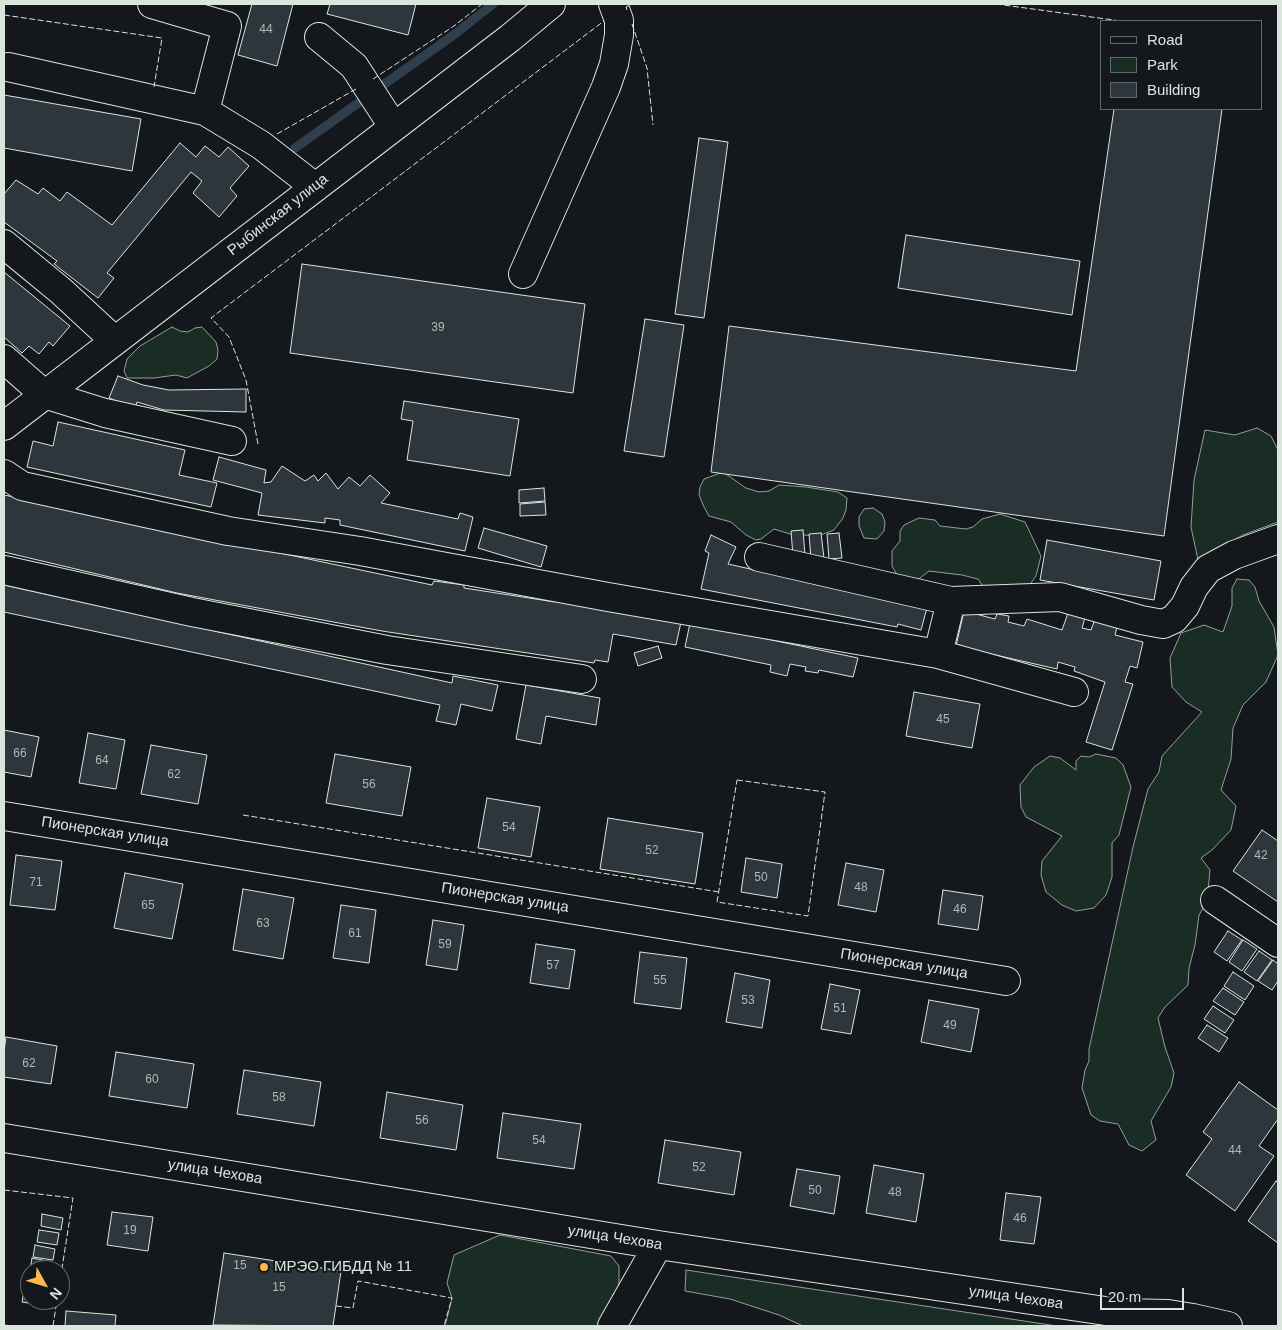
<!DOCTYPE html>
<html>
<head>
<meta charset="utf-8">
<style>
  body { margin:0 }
  #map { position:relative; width:1282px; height:1330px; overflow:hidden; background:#14181c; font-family:Helvetica,sans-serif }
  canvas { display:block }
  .frame { position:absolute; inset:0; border:5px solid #d8e6dc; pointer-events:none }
  .legend { position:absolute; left:1100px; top:20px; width:162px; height:90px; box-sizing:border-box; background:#14181c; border:1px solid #626a69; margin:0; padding:6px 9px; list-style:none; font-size:15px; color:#d8e6dc }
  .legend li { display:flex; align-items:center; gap:10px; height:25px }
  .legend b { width:25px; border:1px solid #626a69 }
  .north { position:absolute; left:20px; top:1260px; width:50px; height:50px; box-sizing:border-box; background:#14181c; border:1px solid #626a69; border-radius:50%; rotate:129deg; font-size:14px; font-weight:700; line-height:20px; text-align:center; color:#d8e6dc }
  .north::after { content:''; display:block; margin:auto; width:18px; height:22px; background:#ffb74d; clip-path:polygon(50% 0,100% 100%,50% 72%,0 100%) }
  .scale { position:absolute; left:1100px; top:1288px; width:84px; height:22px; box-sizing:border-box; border:2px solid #d8e6dc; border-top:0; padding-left:6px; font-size:15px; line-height:18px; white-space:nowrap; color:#d8e6dc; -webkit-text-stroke:4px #14181c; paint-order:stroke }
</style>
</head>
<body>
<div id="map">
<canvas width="1282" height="1330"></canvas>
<div class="frame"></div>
<ul class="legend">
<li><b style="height:6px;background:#14181c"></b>Road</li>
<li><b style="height:14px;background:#1a2d24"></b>Park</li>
<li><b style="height:14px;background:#2c363c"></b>Building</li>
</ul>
<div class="north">N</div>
<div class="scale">20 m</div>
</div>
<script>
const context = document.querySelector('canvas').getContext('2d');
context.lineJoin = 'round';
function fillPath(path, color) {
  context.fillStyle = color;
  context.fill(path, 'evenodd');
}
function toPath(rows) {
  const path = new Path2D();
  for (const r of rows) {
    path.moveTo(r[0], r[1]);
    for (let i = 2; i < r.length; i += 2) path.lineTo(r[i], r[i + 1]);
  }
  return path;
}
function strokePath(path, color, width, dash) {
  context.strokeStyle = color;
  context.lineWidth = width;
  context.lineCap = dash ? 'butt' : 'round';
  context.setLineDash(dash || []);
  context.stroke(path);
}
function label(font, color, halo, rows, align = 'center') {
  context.font = font + ' Helvetica,sans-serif';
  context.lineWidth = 4;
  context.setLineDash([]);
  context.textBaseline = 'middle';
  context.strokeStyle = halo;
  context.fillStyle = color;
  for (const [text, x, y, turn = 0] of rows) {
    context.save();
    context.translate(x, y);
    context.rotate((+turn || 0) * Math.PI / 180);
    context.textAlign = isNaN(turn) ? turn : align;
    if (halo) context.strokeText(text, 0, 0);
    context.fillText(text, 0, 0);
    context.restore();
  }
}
const green = toPath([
  [172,327,180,331,188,332,195,328,202,327,216,342,218,350,217,359,209,366,187,378,176,375,154,378,127,378,124,371,127,359,140,346,172,327],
  [1257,428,1271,436,1278,450,1278,522,1243,535,1198,560,1191,527,1194,480,1205,430,1235,435,1257,428],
  [723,472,746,488,759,492,769,491,779,485,806,487,838,492,847,498,846,510,843,518,834,530,818,536,790,534,774,529,761,539,756,540,746,535,731,522,709,516,704,507,699,495,700,487,704,479,723,472],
  [873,508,882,514,885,522,884,531,877,539,864,538,859,526,859,517,864,509,873,508],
  [1000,514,1025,522,1041,556,1036,576,1029,586,984,588,978,579,962,575,929,571,915,582,897,575,892,566,892,551,900,541,900,531,904,525,919,518,935,520,940,526,966,529,973,527,982,519,1000,514],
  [1237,579,1249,580,1255,587,1259,601,1274,627,1278,655,1266,682,1243,705,1233,728,1231,759,1221,790,1236,806,1231,830,1212,850,1201,858,1210,870,1207,902,1199,915,1195,945,1189,968,1188,985,1165,1007,1158,1018,1165,1047,1174,1073,1171,1087,1151,1121,1156,1140,1142,1151,1129,1145,1118,1124,1100,1121,1091,1115,1082,1088,1085,1070,1089,1061,1089,1049,1133,847,1148,789,1159,772,1162,756,1202,712,1186,702,1172,687,1170,658,1181,633,1204,625,1223,632,1232,606,1232,588,1237,579],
  [1096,754,1116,758,1123,765,1131,787,1119,835,1112,843,1112,877,1106,895,1094,908,1076,911,1062,905,1046,892,1041,875,1042,861,1062,836,1026,817,1021,807,1020,785,1034,767,1050,756,1060,758,1076,770,1076,761,1081,756,1089,757,1096,754],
  [500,1235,611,1256,619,1266,619,1287,598,1326,445,1326,452,1298,447,1283,454,1255,500,1235],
  [686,1270,1057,1326,1059,1326,803,1326,779,1315,730,1299,685,1291,686,1270]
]);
const stream = toPath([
  [376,90,455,34,493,4],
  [295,148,368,96]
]);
const building = toPath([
  [252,4,293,4,277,66,238,55,252,4],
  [330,4,416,4,408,35,327,14,330,4],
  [4,95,141,119,132,171,4,148,4,95],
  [1114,109,1222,109,1164,536,711,472,729,326,1076,371,1114,109],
  [699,138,728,142,704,318,675,314,699,138],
  [180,143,196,157,205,146,219,157,228,147,249,166,230,188,237,196,219,217,193,193,202,181,191,172,107,273,114,278,98,298,54,264,57,261,4,222,4,194,16,180,38,194,43,188,60,201,67,192,112,225,180,143],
  [906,235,1080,261,1072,315,898,288,906,235],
  [302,264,585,304,573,393,290,353,302,264],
  [4,272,70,326,53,346,49,342,39,354,29,346,22,353,4,337,4,272],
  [645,319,684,325,664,457,624,451,645,319],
  [118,376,143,385,169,390,246,389,246,412,164,410,137,402,135,408,109,398,118,376],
  [404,401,519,419,510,476,407,460,413,421,401,419,404,401],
  [58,422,185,450,179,475,217,483,211,507,27,467,33,441,53,446,58,422],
  [219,457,266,470,264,483,271,482,282,466,305,481,314,475,318,481,326,473,338,489,349,477,360,486,370,475,390,493,381,503,458,519,460,513,473,517,465,551,340,525,340,520,325,518,325,523,258,515,262,493,213,480,219,457],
  [544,488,545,501,519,503,519,490,544,488],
  [4,495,432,585,434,581,464,585,464,588,555,602,556,597,681,622,676,645,613,634,608,662,595,660,594,663,382,631,177,593,4,552,4,495],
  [545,502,546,515,520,516,520,504,545,502],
  [484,528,547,546,541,567,478,548,484,528],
  [803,530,805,555,793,556,791,531,803,530],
  [821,533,824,558,811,559,809,534,821,533],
  [839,533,842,558,829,559,827,534,839,533],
  [711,535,736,547,728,564,907,604,928,604,921,630,898,624,897,627,701,589,709,553,705,551,711,535],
  [1047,540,1161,561,1154,600,1040,580,1047,540],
  [4,585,452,683,453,676,498,685,492,711,461,704,456,725,436,721,440,705,4,612,4,585],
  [964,611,995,619,997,614,1009,616,1008,622,1024,626,1027,619,1062,630,1068,613,1085,618,1082,628,1091,630,1095,619,1117,627,1115,635,1143,642,1137,668,1130,666,1125,682,1133,684,1112,750,1086,742,1105,682,1074,671,1075,667,1058,662,1057,669,956,646,964,611],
  [690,623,858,658,853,677,819,670,818,673,805,671,806,667,790,664,787,676,770,672,771,665,685,647,690,623],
  [658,646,662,658,638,666,634,653,658,646],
  [526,685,600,698,596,725,546,716,541,744,516,739,526,685],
  [914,692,980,704,972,748,906,736,914,692],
  [4,730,39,737,31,777,4,772,4,730],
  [88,733,125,740,116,789,79,783,88,733],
  [151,745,207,755,198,804,141,794,151,745],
  [335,754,411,767,402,816,326,803,335,754],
  [487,798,540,807,531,857,478,848,487,798],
  [608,818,703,833,695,884,600,869,608,818],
  [1262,830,1278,841,1278,902,1233,871,1262,830],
  [16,855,62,861,55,910,10,905,16,855],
  [746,858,782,864,777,898,741,892,746,858],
  [846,863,884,870,876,912,838,905,846,863],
  [125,873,183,884,172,939,114,928,125,873],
  [243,889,294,898,283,959,233,950,243,889],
  [943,890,983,896,978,930,938,924,943,890],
  [341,905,376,910,369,963,333,958,341,905],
  [433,920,464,925,457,970,426,965,433,920],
  [1228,931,1242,940,1227,961,1214,952,1228,931],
  [1243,940,1257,949,1242,971,1229,962,1243,940],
  [536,944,575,950,569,989,530,983,536,944],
  [1259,951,1272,960,1257,981,1244,972,1259,951],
  [640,952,687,958,681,1009,634,1003,640,952],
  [1273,960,1278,964,1278,981,1272,990,1258,981,1273,960],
  [1233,972,1254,986,1245,1000,1224,986,1233,972],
  [735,973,770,980,762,1028,726,1022,735,973],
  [830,984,860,990,851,1034,821,1029,830,984],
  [1223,988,1244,1002,1235,1015,1213,1001,1223,988],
  [929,1000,979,1009,971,1052,921,1042,929,1000],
  [1213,1006,1234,1020,1225,1033,1204,1019,1213,1006],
  [1207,1025,1228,1038,1219,1052,1198,1038,1207,1025],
  [6,1037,57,1046,51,1084,4,1077,4,1052,6,1037],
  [116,1052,194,1064,187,1108,109,1096,116,1052],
  [244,1070,321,1082,314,1126,237,1114,244,1070],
  [1239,1082,1278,1110,1278,1119,1259,1146,1274,1156,1235,1211,1186,1175,1212,1139,1203,1132,1239,1082],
  [387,1092,463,1105,456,1150,380,1138,387,1092],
  [503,1113,581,1124,574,1169,497,1158,503,1113],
  [665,1140,741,1152,734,1195,658,1183,665,1140],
  [874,1165,924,1174,916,1222,866,1213,874,1165],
  [797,1169,840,1176,834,1214,790,1206,797,1169],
  [1276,1181,1278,1183,1278,1243,1248,1221,1276,1181],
  [1006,1193,1041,1197,1034,1244,1000,1240,1006,1193],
  [112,1212,153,1217,148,1251,107,1245,112,1212],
  [42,1214,63,1218,61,1230,41,1226,42,1214],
  [39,1230,59,1233,57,1245,37,1242,39,1230],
  [35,1245,55,1249,53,1260,33,1257,35,1245],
  [224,1253,341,1271,333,1326,213,1325,224,1253],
  [32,1258,52,1262,51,1270,30,1270,32,1258],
  [25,1285,30,1286,30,1300,49,1300,48,1306,22,1302,25,1285],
  [66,1311,116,1315,115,1326,65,1326,66,1311]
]);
const minor = toPath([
  [152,4,227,26,205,111,261,145,315,187],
  [319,37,354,66,393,126],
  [8,67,205,111],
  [4,244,61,291,114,340],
  [523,274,606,87,614,64,619,35,619,20,613,4],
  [4,359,44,394,105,413,232,441],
  [4,474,22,486,228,531,360,551,608,597,938,654,1074,692],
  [759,557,951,601,1060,597,1141,620,1163,624,1174,619,1185,606,1194,587,1208,569,1234,555,1278,539],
  [4,570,192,612,387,650,582,679],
  [938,654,951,601],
  [4,816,1006,981],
  [1215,900,1278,943],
  [4,1138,658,1245,1119,1313,1168,1314,1193,1318,1228,1326],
  [612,1326,658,1245]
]);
const major = toPath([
  [4,426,510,38,551,4]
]);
const fence = toPath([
  [996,4,1121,21],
  [627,10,626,7,633,4],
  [4,15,162,38,154,87],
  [632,24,647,68,653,125],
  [373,79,454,26,482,4],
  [277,134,356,89],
  [258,444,246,380,229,337,211,318,604,21],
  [737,780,825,792,808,916,717,902,737,780],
  [243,815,719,892],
  [4,1190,73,1198,60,1281],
  [336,1306,353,1308,358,1281,452,1298,444,1326],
  [4,1325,12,1326],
  [53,1326,57,1300]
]);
const markers = [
  [264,1267,5,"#ffb74d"]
];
const numberNames = [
  ["44",266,30],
  ["39",438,328],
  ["45",943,720],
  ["66",20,754],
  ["64",102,761],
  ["62",174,775],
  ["56",369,785],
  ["54",509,828],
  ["52",652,851],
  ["42",1261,856],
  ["50",761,878],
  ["71",36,883],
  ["48",861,888],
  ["65",148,906],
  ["46",960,910],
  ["63",263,924],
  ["61",355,934],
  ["59",445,945],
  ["57",553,966],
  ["55",660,981],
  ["53",748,1001],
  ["51",840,1009],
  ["49",950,1026],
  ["62",29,1064],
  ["60",152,1080],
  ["58",279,1098],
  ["56",422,1121],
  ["54",539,1141],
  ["44",1235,1151],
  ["52",699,1168],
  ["50",815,1191],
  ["48",895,1193],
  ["46",1020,1219],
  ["19",130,1231],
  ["15",240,1266],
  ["15",279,1288]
];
const streetNames = [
  ["Рыбинская улица",278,215,-38],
  ["Пионерская улица",105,832,9],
  ["Пионерская улица",505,898,9],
  ["Пионерская улица",904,964,9],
  ["улица Чехова",215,1172,9],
  ["улица Чехова",615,1238,9],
  ["улица Чехова",1016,1298,8]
];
const poiNames = [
  ["МРЭО ГИБДД № 11",274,1267]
];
fillPath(green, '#1a2d24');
strokePath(green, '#939e99', 1);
strokePath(stream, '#2f3f4d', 9);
fillPath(building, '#2c363c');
strokePath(building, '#d8e6dc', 1);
strokePath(minor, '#d8e6dc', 30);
strokePath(major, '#d8e6dc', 30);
strokePath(minor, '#14181c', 28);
strokePath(major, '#14181c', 28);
strokePath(fence, '#d8e6dc', 1, [6, 2.5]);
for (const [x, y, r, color] of markers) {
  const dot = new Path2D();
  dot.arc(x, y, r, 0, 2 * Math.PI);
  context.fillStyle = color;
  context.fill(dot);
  strokePath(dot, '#14181c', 2);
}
label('12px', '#adbab4', null, numberNames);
label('15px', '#d8e6dc', '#14181c', streetNames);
label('15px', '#d8e6dc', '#14181c', poiNames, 'left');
</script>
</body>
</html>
